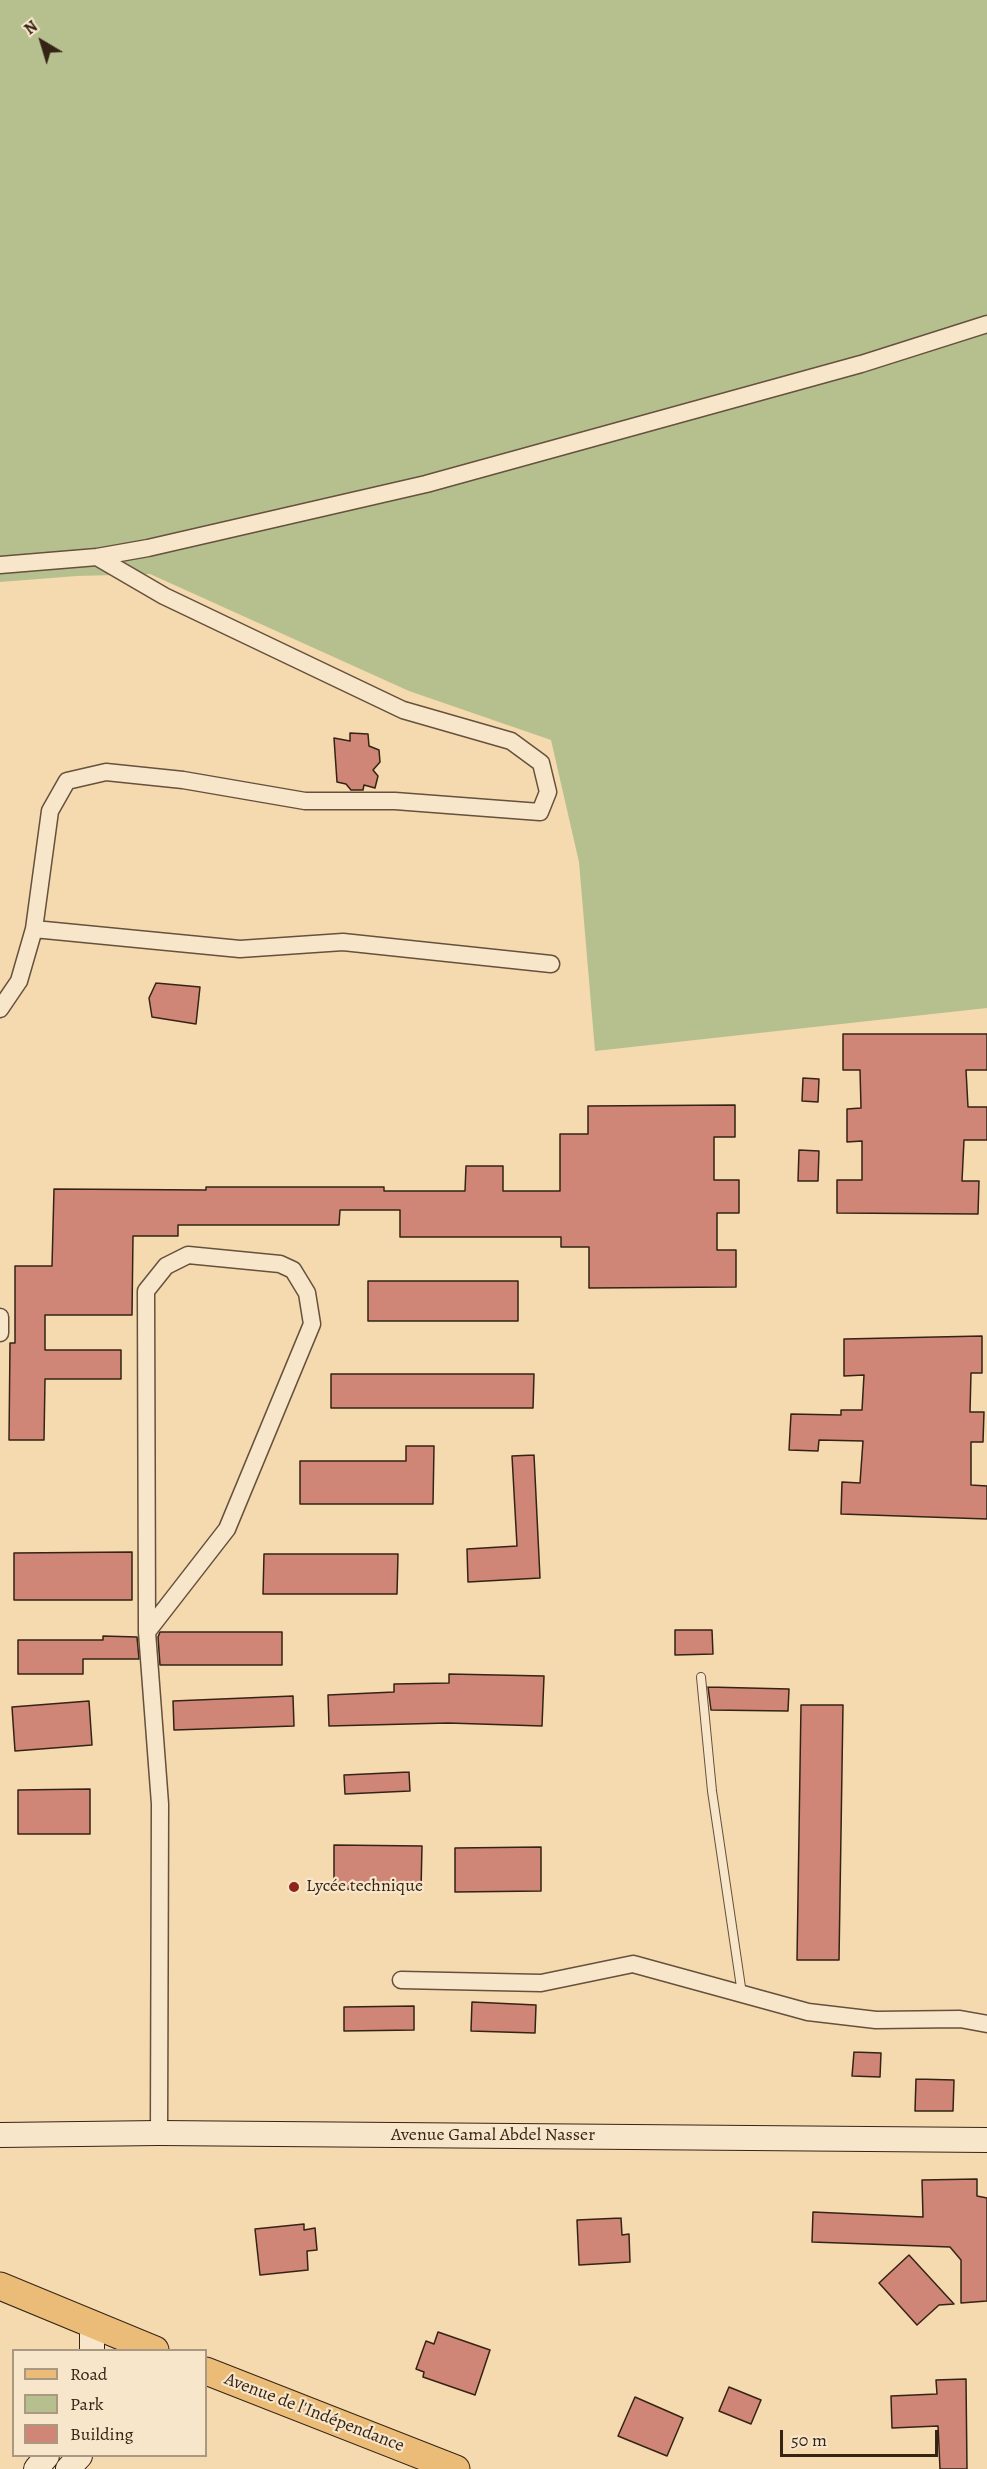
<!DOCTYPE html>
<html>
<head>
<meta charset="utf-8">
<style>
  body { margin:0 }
  #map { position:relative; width:987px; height:2469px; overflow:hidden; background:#f5d9af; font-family:Alegreya,serif }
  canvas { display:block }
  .legend { position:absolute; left:12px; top:2349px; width:195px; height:108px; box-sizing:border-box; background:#f8e6cb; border:2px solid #aa9882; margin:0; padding:8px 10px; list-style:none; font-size:18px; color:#352415 }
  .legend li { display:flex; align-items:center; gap:12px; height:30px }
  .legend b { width:30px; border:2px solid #aa9882 }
  .north { position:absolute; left:12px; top:12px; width:60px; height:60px; -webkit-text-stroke:4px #f8e6cb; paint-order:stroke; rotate:322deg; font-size:16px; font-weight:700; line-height:24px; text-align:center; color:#352415 }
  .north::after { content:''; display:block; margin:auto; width:21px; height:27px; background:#352415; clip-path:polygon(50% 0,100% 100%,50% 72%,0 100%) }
  .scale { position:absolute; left:780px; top:2430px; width:158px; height:27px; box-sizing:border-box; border:3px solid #352415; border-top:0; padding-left:8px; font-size:18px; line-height:21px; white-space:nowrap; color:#352415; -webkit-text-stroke:4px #f8e6cb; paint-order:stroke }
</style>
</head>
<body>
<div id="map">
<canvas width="987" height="2469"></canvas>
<ul class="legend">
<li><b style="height:8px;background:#eabc78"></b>Road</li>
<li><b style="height:16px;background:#b6c08f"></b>Park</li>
<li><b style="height:16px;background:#cf8677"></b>Building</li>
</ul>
<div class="north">N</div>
<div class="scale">50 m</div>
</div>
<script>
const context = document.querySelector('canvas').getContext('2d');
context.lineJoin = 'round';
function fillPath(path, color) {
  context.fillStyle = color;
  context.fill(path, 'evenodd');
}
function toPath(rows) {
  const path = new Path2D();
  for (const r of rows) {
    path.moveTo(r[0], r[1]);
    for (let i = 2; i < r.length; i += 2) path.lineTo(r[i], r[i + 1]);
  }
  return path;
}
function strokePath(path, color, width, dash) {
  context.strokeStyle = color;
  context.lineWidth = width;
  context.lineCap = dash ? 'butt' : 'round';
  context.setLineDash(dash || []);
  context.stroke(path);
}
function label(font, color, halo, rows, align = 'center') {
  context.font = font + ' Alegreya,serif';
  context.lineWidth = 4.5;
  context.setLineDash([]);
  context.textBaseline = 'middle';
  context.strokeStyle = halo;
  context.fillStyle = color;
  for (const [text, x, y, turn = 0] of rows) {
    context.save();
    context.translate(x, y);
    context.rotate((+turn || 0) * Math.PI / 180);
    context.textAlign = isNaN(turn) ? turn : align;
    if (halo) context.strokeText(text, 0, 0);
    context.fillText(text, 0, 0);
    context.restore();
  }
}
const green = toPath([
  [0,0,987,0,987,1008,595,1051,579,862,551,740,409,691,150,574,77,576,0,582]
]);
const building = toPath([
  [350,733,368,734,369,746,379,750,380,762,373,770,378,776,375,788,364,785,363,790,351,790,346,784,337,782,334,738,350,741,350,733],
  [156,983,200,987,196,1024,152,1017,149,998,156,983],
  [843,1034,987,1034,987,1070,966,1070,968,1107,987,1107,987,1140,964,1140,962,1181,979,1181,978,1214,837,1213,837,1180,862,1180,862,1141,847,1142,847,1109,861,1108,860,1070,843,1070,843,1034],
  [803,1078,819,1079,818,1102,802,1101,803,1078],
  [735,1105,735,1137,714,1137,714,1180,739,1180,739,1213,717,1213,717,1250,736,1250,736,1287,589,1288,589,1247,561,1247,561,1237,400,1237,400,1210,340,1210,339,1225,178,1225,178,1236,133,1236,132,1315,45,1315,45,1350,121,1350,121,1379,45,1379,44,1440,9,1440,10,1343,15,1343,15,1266,52,1266,54,1189,206,1190,206,1187,384,1187,384,1191,465,1191,466,1166,503,1166,503,1191,560,1191,560,1134,588,1134,588,1106,735,1105],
  [799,1150,819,1151,818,1181,798,1181,799,1150],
  [368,1281,518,1281,518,1321,368,1321,368,1281],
  [982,1336,982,1373,971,1373,970,1412,984,1412,983,1442,971,1442,971,1485,987,1486,987,1519,841,1514,842,1482,860,1483,863,1441,819,1440,818,1451,789,1450,791,1414,841,1415,841,1410,862,1410,864,1375,844,1376,844,1339,982,1336],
  [331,1374,534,1374,533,1408,331,1408,331,1374],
  [406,1446,434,1446,433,1504,300,1504,300,1461,406,1461,406,1446],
  [534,1455,540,1578,468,1582,467,1549,517,1546,512,1456,534,1455],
  [132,1552,132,1600,14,1600,14,1553,132,1552],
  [264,1554,398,1554,397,1594,263,1594,264,1554],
  [675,1630,712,1630,713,1654,675,1655,675,1630],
  [160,1632,282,1632,282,1665,160,1665,158,1637,160,1632],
  [103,1636,137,1637,139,1659,83,1659,83,1674,18,1674,18,1640,103,1640,103,1636],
  [449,1674,544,1676,542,1726,448,1723,329,1726,328,1695,394,1692,394,1684,449,1683,449,1674],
  [708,1687,789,1689,788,1711,711,1710,708,1687],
  [293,1696,294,1726,174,1730,173,1701,293,1696],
  [89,1701,92,1745,15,1751,12,1707,89,1701],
  [801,1705,843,1705,839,1960,797,1960,801,1705],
  [409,1772,410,1791,345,1794,344,1775,409,1772],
  [90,1789,90,1834,18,1834,18,1790,90,1789],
  [334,1845,422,1846,421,1890,334,1889,334,1845],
  [541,1847,541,1891,455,1892,455,1848,541,1847],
  [472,2002,536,2005,535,2033,471,2031,472,2002],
  [414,2006,414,2030,344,2031,344,2007,414,2006],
  [854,2052,881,2053,880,2077,852,2076,854,2052],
  [916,2079,954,2080,953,2111,915,2111,916,2079],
  [977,2179,977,2196,987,2198,987,2301,961,2303,961,2260,950,2247,812,2242,813,2212,923,2217,922,2180,977,2179],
  [621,2218,622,2235,629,2234,630,2262,579,2265,577,2220,621,2218],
  [304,2224,304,2230,315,2228,317,2250,307,2251,308,2270,260,2275,255,2229,304,2224],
  [909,2255,954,2304,939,2305,917,2325,879,2283,909,2255],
  [438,2332,490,2350,475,2395,423,2377,424,2372,416,2369,426,2341,434,2344,438,2332],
  [966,2379,967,2469,940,2469,938,2426,892,2428,891,2396,937,2394,936,2380,966,2379],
  [729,2387,761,2400,751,2424,719,2411,729,2387],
  [635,2397,683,2418,667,2456,618,2436,635,2397]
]);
const lane = toPath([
  [701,1677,712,1791,742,1994]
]);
const street = toPath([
  [0,565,97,557,148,548,426,484,861,364,987,324],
  [34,929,240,949,343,942,551,964],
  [0,1009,19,981,34,929,50,811,67,781,106,772,183,780,305,801,395,801,540,812,548,792,541,763,511,741,403,710,164,596,97,557],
  [0,1317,0,1333],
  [147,1632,227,1529,312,1324,307,1293,293,1270,280,1264,188,1255,166,1266,146,1291,147,1632,160,1804,159,2133],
  [401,1980,541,1983,633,1964,808,2012,876,2020,960,2019,987,2024]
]);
const secondary = toPath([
  [0,2135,159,2133,987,2140],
  [92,2350,92,2325],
  [36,2469,47,2456],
  [68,2469,80,2456]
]);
const primary = toPath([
  [0,2286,155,2350],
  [206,2371,456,2469]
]);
const markers = [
  [294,1887,6,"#8f2418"]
];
const poiNames = [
  ["Lycée technique",306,1887]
];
const streetNames = [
  ["Avenue Gamal Abdel Nasser",493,2136],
  ["Avenue de l'Indépendance",314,2413,21]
];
fillPath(green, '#b6c08f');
fillPath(building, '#cf8677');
strokePath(building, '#352415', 1.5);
strokePath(lane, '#65513c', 10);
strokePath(street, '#65513c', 19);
strokePath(secondary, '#352415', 26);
strokePath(primary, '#352415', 29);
strokePath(lane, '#f8e6cb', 8);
strokePath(street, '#f8e6cb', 16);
strokePath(secondary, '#f8e6cb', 24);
strokePath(primary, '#eabc78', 27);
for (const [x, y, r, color] of markers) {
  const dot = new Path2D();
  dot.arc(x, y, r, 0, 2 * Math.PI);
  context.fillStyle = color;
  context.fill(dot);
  strokePath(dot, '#f8e6cb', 2);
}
label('18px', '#352415', '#f8e6cb', poiNames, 'left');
label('18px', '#352415', '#f8e6cb', streetNames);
</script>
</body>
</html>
